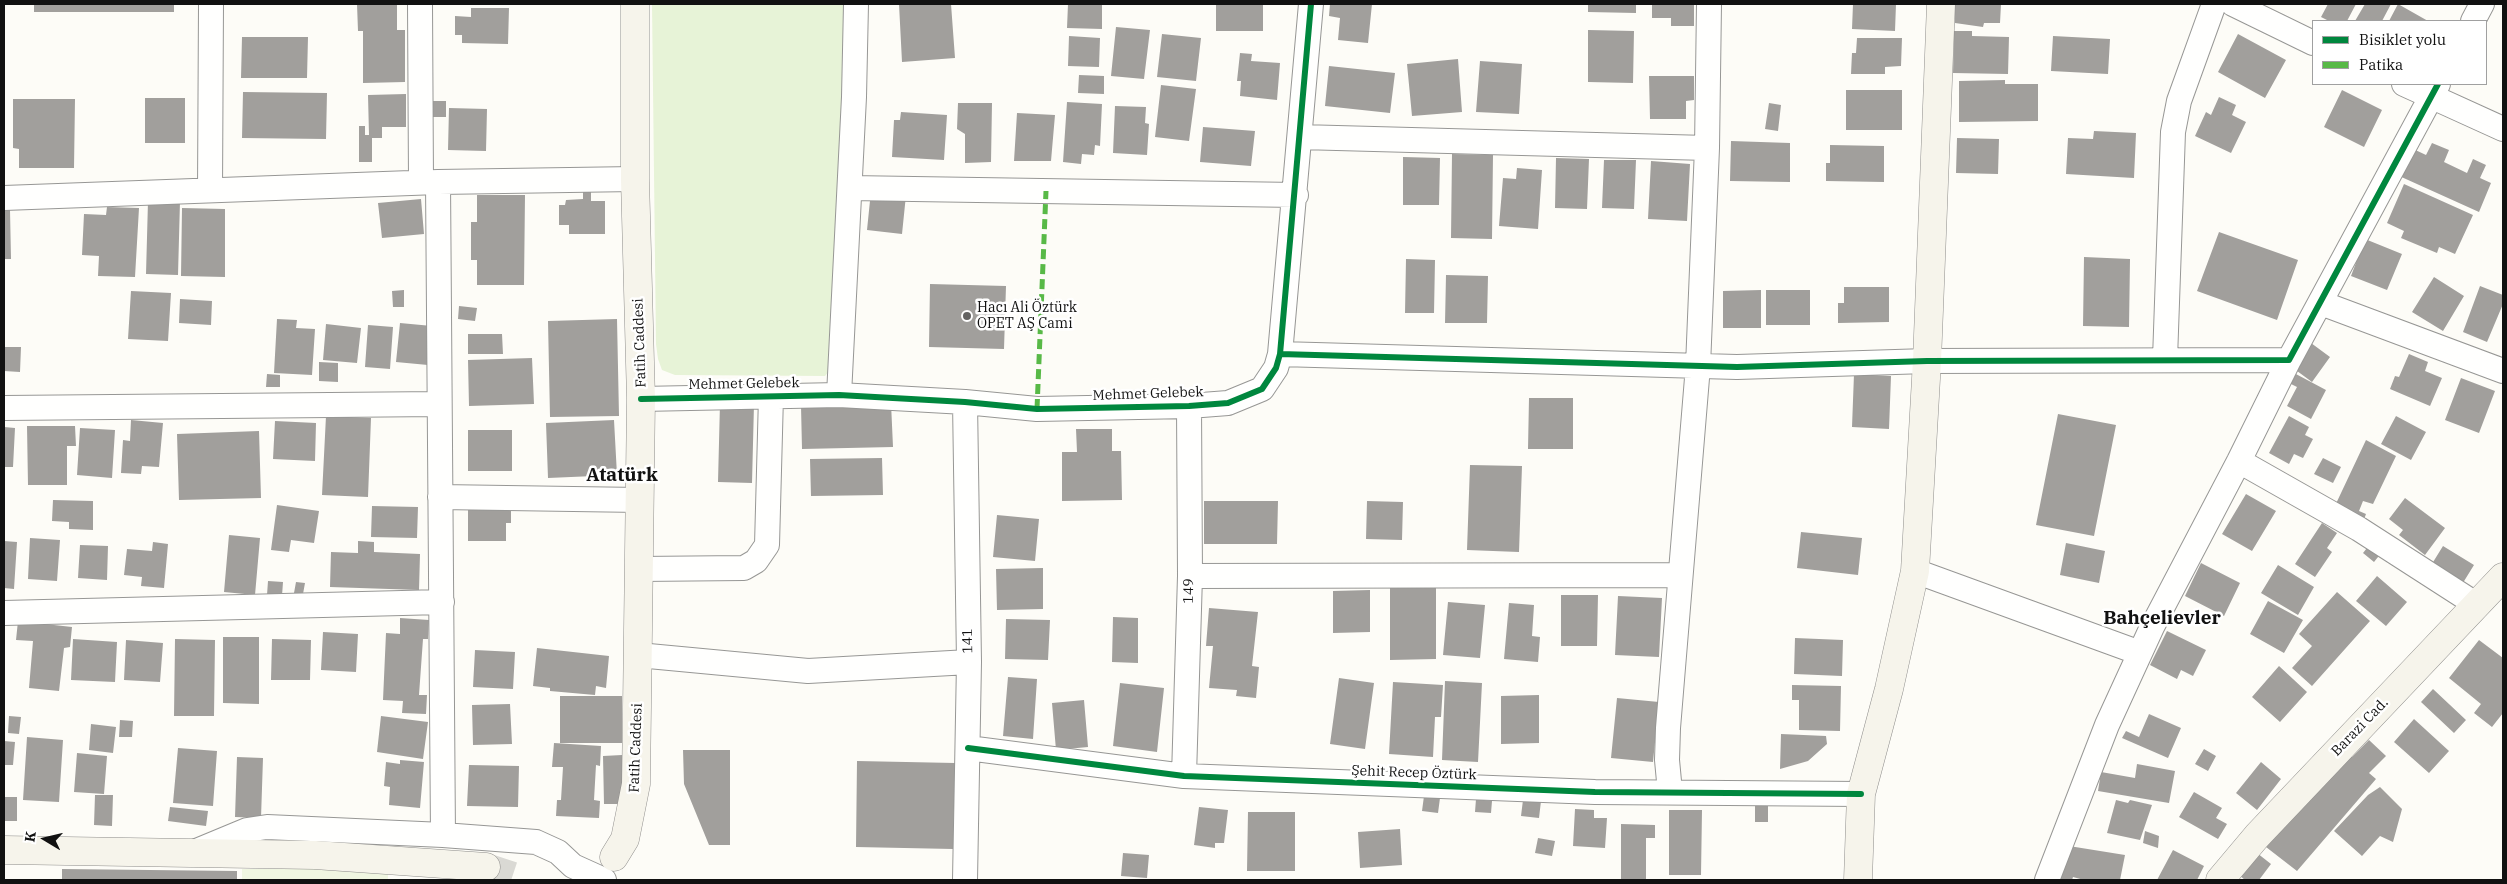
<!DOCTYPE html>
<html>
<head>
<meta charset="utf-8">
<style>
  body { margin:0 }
  #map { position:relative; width:2507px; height:884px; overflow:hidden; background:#fdfcf7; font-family:"IBM Plex Serif",serif }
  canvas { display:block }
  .frame { position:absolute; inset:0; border:5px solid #111; pointer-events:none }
  .legend { position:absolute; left:2312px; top:20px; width:175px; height:65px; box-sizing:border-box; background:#fff; border:1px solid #a0a0a0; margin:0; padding:6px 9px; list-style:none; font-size:15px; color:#111 }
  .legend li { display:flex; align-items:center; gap:10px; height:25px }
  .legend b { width:25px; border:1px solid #a0a0a0 }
  .north { position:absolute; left:20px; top:814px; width:50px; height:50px; -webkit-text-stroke:4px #fff; paint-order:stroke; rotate:279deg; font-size:14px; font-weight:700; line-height:20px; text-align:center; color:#111 }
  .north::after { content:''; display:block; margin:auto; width:18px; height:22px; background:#111; clip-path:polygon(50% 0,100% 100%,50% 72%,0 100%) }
</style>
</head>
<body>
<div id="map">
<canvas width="2507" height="884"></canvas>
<div class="frame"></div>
<ul class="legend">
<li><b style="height:6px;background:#00873e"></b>Bisiklet yolu</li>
<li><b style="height:6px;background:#58b947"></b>Patika</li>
</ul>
<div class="north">K</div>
</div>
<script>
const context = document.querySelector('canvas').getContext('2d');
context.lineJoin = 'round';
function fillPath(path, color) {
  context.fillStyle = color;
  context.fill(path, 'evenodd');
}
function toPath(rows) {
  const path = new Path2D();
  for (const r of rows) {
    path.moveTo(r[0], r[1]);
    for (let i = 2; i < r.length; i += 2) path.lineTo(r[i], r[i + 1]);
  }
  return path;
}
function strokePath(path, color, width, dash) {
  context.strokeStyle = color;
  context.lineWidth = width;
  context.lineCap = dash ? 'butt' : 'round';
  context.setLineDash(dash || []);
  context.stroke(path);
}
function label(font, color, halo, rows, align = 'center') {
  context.font = font + ' "IBM Plex Serif",serif';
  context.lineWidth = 5;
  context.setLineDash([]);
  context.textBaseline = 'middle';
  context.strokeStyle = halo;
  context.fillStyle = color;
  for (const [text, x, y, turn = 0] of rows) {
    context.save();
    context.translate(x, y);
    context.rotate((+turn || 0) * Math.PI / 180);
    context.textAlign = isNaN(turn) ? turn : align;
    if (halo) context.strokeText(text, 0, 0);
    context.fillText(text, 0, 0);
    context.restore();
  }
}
const green = toPath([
  [652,4,845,4,832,368,825,376,675,375,662,370,658,359,656,344]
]);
const pitch = toPath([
  [242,869,388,869,388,880,242,880]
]);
const building = toPath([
  [34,4,174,4,174,12,34,12],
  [357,4,397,4,397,30,405,30,405,82,363,83,363,31,358,31],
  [899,4,951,4,955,58,902,62],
  [1068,4,1102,4,1102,29,1067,28],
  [1216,4,1263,4,1263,31,1216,31],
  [1330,4,1372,4,1368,43,1338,40,1340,18,1329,16],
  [1588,4,1636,4,1636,13,1588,12],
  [1652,4,1694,4,1694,26,1671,26,1671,18,1652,18],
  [1853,4,1896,4,1895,31,1852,29],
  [1955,4,2001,4,2000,23,1984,23,1983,27,1955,23],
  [2328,4,2356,4,2347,21,2329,21,2321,17],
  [2365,4,2391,4,2382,21,2355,21],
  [2398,4,2428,21,2389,21],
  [471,8,509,8,508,44,462,43,462,35,455,35,455,16,471,17],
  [1116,27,1150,30,1144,79,1111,76],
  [1588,30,1634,31,1633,83,1588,82],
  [1954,31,1972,31,1972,36,2009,37,2008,74,1953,73],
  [1162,34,1201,38,1196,81,1157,77],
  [2238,34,2286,60,2265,98,2218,72],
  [1069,36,1100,38,1099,67,1068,66],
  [2053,36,2110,39,2108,74,2051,71],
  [242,37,308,37,307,78,241,78],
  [1857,38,1902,38,1901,66,1885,67,1885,74,1851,74,1852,53,1856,53],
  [1240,53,1252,54,1251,61,1280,63,1277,100,1240,96,1241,81,1237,81],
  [1458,59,1462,112,1412,116,1407,64],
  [1480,61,1522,64,1519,114,1476,112],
  [1329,66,1395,73,1390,113,1325,106],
  [1079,75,1104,76,1104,94,1078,93],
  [1649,76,1694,76,1694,100,1686,101,1686,119,1650,119],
  [2005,80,2005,84,2038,84,2038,121,1959,122,1959,81],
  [1161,85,1196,89,1189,141,1155,137],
  [1846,90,1902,90,1902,130,1846,130],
  [2342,90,2382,110,2364,147,2324,127],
  [243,92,327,93,326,139,242,138],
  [406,94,406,127,382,127,382,138,372,138,372,162,359,162,359,126,365,126,365,135,369,135,368,95],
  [2219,97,2236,105,2232,115,2246,122,2231,153,2195,136,2206,112,2211,115],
  [145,98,185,98,185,143,145,143],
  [13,99,75,99,74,168,19,168,19,149,13,148],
  [431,101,446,101,446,117,431,117],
  [1067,102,1102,104,1100,146,1095,145,1094,155,1082,154,1081,164,1063,162],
  [958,103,992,103,991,162,965,163,965,134,957,129],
  [1769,103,1781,105,1778,131,1765,129],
  [1115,106,1146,107,1145,123,1149,124,1147,155,1113,153],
  [449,108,487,109,486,151,448,150],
  [901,112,947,115,944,160,892,157,894,120,900,120],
  [1017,113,1055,115,1051,161,1014,161],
  [1203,127,1255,131,1251,166,1200,162],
  [2094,131,2136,133,2134,178,2066,174,2068,138,2093,139],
  [1957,138,1999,139,1998,174,1956,173],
  [1731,141,1790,143,1790,182,1730,181],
  [2432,143,2449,150,2444,162,2467,173,2473,159,2486,165,2480,178,2491,183,2479,212,2397,175,2409,147,2426,155],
  [1830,145,1884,146,1884,182,1826,181,1826,163,1830,163],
  [1452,154,1493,155,1492,239,1451,238],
  [1403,157,1440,158,1439,205,1403,205],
  [1556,158,1589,159,1587,209,1555,208],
  [1604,160,1636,160,1634,209,1602,208],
  [1651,161,1690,164,1687,221,1648,219],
  [1517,168,1542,170,1538,229,1499,226,1503,178,1516,179],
  [2404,184,2473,215,2455,254,2439,247,2437,253,2401,238,2404,231,2387,223],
  [583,185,591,185,591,201,605,201,605,234,569,234,569,225,559,225,559,205,565,205,566,200,583,199],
  [871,191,906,195,902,234,867,230],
  [477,195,525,195,524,285,477,285,477,260,471,260,471,222,477,222],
  [421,199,424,234,382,238,378,203],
  [148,201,180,201,178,275,146,274],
  [107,207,139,208,135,277,98,276,99,256,82,255,84,214,106,215],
  [182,208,225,209,225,277,181,276],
  [4,210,10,210,11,259,4,259],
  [2219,232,2298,260,2277,320,2197,291],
  [2365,239,2402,254,2387,290,2351,276],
  [2084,257,2130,259,2129,327,2083,326],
  [1406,259,1435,260,1434,313,1405,313],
  [1446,275,1488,276,1487,323,1445,323],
  [2434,277,2464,296,2443,331,2412,312],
  [930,284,1006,286,1004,349,929,347],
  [2480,286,2503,295,2503,304,2487,342,2463,332],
  [1844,287,1889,287,1889,322,1838,323,1838,303,1844,303],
  [404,290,404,307,393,307,392,291],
  [1761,290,1761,328,1723,328,1723,291],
  [1766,290,1810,290,1810,325,1766,325],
  [131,291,171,293,168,341,128,339],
  [180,299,212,301,211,325,179,323],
  [459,306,477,308,475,321,458,319],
  [277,319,297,320,296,328,315,329,312,375,274,373],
  [617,319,619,416,550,417,548,321],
  [400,323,432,326,428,365,396,362],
  [326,324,361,328,357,363,323,360],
  [368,325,393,327,390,369,365,367],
  [468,334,502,334,503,354,468,354],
  [2311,343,2330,357,2312,382,2293,368],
  [4,347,21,347,20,372,4,371],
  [2409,354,2428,362,2425,371,2442,378,2430,406,2390,389,2395,376,2399,377],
  [532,358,534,404,469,406,468,360],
  [319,362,338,363,338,382,319,381],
  [2294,373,2326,390,2311,419,2287,406,2297,387,2289,383],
  [267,374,280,375,280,387,266,387],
  [1854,374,1891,376,1889,429,1852,427],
  [2461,378,2495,391,2479,433,2445,420],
  [1529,398,1573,398,1573,449,1528,449],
  [720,403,754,404,752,483,718,482],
  [891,403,893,447,802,449,801,406],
  [2058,414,2116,425,2094,536,2036,525],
  [326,416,371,418,368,497,322,495],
  [2289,416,2309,427,2305,435,2313,439,2303,458,2294,454,2289,464,2269,453],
  [2396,416,2426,432,2411,460,2381,444],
  [131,420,163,423,159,467,142,466,141,474,121,473,123,440,130,441],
  [614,420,617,475,548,478,546,423],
  [275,421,316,423,315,461,273,459],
  [27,426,75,426,76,446,67,446,67,485,28,485],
  [4,427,15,428,13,467,4,467],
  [80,428,115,430,112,478,77,475],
  [1076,429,1112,429,1112,451,1121,451,1122,500,1062,501,1062,452,1077,452],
  [468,430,512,430,512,471,468,471],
  [259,431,261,498,179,500,177,434],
  [2366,440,2396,456,2373,504,2363,501,2359,511,2366,514,2363,522,2333,510],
  [882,458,883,495,811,496,810,459],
  [2323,458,2341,467,2333,483,2314,474],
  [1470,465,1522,466,1519,552,1467,550],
  [2246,494,2276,511,2252,551,2222,534],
  [2405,498,2445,528,2425,555,2399,535,2403,530,2389,519],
  [468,499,511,500,511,523,506,523,506,541,468,541],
  [53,500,93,501,93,530,69,529,69,522,52,521],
  [1204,501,1278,501,1277,544,1204,544],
  [1367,501,1403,502,1402,540,1366,539],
  [277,505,319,511,314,543,291,540,289,552,271,550],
  [372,506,418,507,417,538,371,537],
  [997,515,1039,519,1035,561,993,557],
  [2322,523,2337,533,2327,548,2332,552,2315,577,2295,564],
  [1801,532,1862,538,1858,575,1797,568],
  [229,535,260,538,255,595,224,592],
  [30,538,60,540,57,581,28,579],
  [4,541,17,542,14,589,4,588],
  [358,541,374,542,374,552,420,554,419,590,330,587,331,552,358,553],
  [153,542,168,544,164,588,141,586,142,577,124,575,127,549,152,551],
  [2066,543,2105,551,2099,583,2060,575],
  [2371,543,2382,552,2374,562,2363,553],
  [80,545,108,546,107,580,78,578],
  [2443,546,2474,565,2461,586,2430,567],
  [2201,563,2240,583,2224,616,2185,596],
  [2278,565,2314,587,2298,615,2261,593],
  [1043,568,1043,609,997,610,996,569],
  [2377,576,2407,602,2386,626,2356,601],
  [268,581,283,582,282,596,267,595],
  [296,582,305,583,303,594,294,593],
  [1390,585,1436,585,1436,659,1390,660],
  [1370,590,1370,632,1333,633,1333,591],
  [2337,592,2370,621,2312,686,2292,668,2312,646,2299,634],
  [1561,595,1598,595,1597,646,1561,646],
  [1618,596,1662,598,1659,657,1615,655],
  [2268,601,2303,620,2284,653,2250,634],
  [1448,602,1485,605,1480,658,1443,655],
  [1509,603,1534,605,1532,636,1540,637,1538,662,1504,659],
  [1209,608,1258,612,1252,666,1259,667,1256,698,1236,696,1237,690,1209,688,1213,646,1206,646],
  [1113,617,1138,618,1138,663,1112,662],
  [400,618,429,620,428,639,423,639,419,695,427,695,426,714,402,713,403,701,383,700,386,633,400,634],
  [1006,619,1050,620,1048,660,1005,659],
  [18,621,72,627,70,647,64,648,59,691,29,688,33,641,16,640],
  [2167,631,2206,650,2193,676,2181,670,2177,679,2150,665],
  [323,632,358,634,356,672,321,670],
  [223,637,259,637,259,704,223,703],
  [1795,638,1843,640,1842,676,1794,674],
  [73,639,117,642,115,682,71,680],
  [175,639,215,640,214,716,174,716],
  [272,639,311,640,310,680,271,680],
  [126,640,163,643,160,682,124,680],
  [2479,640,2503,658,2503,713,2492,727,2474,713,2481,704,2449,678],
  [537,648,609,656,606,688,596,686,595,695,550,691,550,688,533,686],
  [475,650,515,652,513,689,473,687],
  [2279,666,2307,692,2280,722,2252,697],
  [1008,677,1037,679,1033,739,1003,736],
  [1339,678,1374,683,1365,749,1330,744],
  [1445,681,1482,683,1478,762,1442,760],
  [1393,682,1443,685,1441,717,1435,717,1433,757,1389,754],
  [1120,683,1164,688,1157,752,1113,746],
  [1792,685,1841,686,1840,731,1799,730,1799,700,1792,700],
  [2433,689,2466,720,2454,733,2421,702],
  [1539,695,1539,743,1501,744,1501,696],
  [560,696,622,696,622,743,560,743],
  [1617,698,1659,702,1653,762,1611,758],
  [1084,700,1088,747,1056,750,1052,703],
  [510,704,512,744,473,745,472,705],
  [2149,714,2181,728,2168,758,2122,738,2126,731,2139,737],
  [9,716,21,717,19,734,8,733],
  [381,716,428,722,423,759,377,752],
  [2414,719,2449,751,2429,773,2394,742],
  [120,720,133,721,132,737,119,737],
  [91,724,116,727,113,753,89,750],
  [1781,734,1826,736,1827,744,1808,761,1780,769],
  [27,737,63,740,59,802,23,800],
  [2369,740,2386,756,2369,773,2376,779,2297,871,2266,847,2346,752,2352,757],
  [4,741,15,742,13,765,4,765],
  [554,743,601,746,600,766,596,765,594,800,600,801,599,818,556,816,557,800,561,800,563,767,552,767],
  [178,748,217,751,213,806,173,803],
  [2204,749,2216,756,2208,771,2195,764],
  [683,750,730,750,730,845,709,845,684,784],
  [77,753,107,756,104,794,74,792],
  [622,755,624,804,604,804,603,756],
  [237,757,263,758,261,818,235,817],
  [400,760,424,762,420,808,389,805,390,787,384,786,386,762,400,764],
  [857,761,955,763,953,849,856,847],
  [2261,762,2281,779,2257,810,2236,793],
  [2137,764,2175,771,2169,803,2098,791,2101,772,2135,778],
  [469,765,519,766,518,807,467,806],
  [2380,787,2402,809,2393,842,2380,836,2362,856,2334,831,2368,795],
  [2194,792,2222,808,2216,818,2227,824,2218,839,2179,817],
  [95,795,113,795,112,826,94,825],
  [1424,796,1440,798,1438,813,1422,811],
  [4,797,17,797,17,821,4,821],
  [1476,799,1492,801,1491,813,1475,812],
  [1755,799,1768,799,1768,822,1755,822],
  [1523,800,1541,801,1539,818,1521,816],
  [2116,800,2128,803,2130,800,2152,805,2140,840,2107,833],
  [170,807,208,811,206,826,168,821],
  [1199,807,1228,810,1224,843,1215,843,1215,848,1194,845],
  [1575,809,1594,810,1594,818,1607,818,1605,848,1573,846],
  [1669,810,1702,810,1701,875,1669,875],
  [1248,812,1295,812,1295,871,1247,871],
  [1621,824,1655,825,1655,838,1646,838,1646,880,1621,880],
  [1400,829,1402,865,1360,868,1358,832],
  [2145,831,2159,836,2158,848,2143,843],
  [1538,838,1555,841,1552,856,1535,853],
  [2069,846,2125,855,2120,880,2084,880,2073,877,2072,880,2054,880],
  [2173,850,2204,866,2197,880,2157,880],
  [1123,853,1149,855,1147,878,1121,876],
  [2257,853,2271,864,2259,880,2245,880,2239,875],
  [62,869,237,871,237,880,62,880]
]);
const secondaryTunnel = toPath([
  [486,867,525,880]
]);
const street = toPath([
  [420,4,421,182],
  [2233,4,2313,43],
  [2473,21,2482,4],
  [2404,84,2503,129],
  [1300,137,1707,148],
  [438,182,443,835],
  [850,188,1296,195],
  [210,190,211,4],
  [4,198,438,182,635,179],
  [2321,303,2503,371],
  [1280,354,1737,367,1927,361,2289,360,2438,84],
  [2165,359,2173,132,2179,101,2214,4],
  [839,395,854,97,856,4],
  [641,399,839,395,965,402,1037,409,1189,406,1228,403,1262,389,1276,368,1280,354,1311,4],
  [965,402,969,662,965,880],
  [4,408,439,404],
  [2239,461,2359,529,2477,605],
  [440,497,640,500],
  [639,569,744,568,756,561,767,545,771,396],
  [1915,571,2140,653],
  [1190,576,1680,575],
  [4,613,442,602],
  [638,655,808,671,969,662],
  [968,748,1184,776,1595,792,1861,794],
  [1184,776,1190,576,1189,406],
  [1670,792,1667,760,1668,728,1698,366,1707,148,1709,4],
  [194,852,247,830,267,827,443,835,536,842,558,852,573,866,604,880],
  [2047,880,2107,725,2152,627,2239,461,2289,360]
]);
const secondary = toPath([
  [4,850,315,855,486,867],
  [614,857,625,839,636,784,641,399,635,179,635,4],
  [1858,880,1861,794,1889,689,1915,571,1927,361,1941,4],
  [2220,880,2257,836,2503,577]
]);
const quiet = toPath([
  [1037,409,1046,191]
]);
const cycleway = toPath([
  [1280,354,1737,367,1927,361,2289,360,2438,84],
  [641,399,839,395,965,402,1037,409,1189,406,1228,403,1262,389,1276,368,1280,354,1311,4],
  [968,748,1184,776,1595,792,1861,794]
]);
const markers = [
  [967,316,5,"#646362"]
];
const poiNames = [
  ["Hacı Ali Öztürk",977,308],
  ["OPET AŞ Cami",977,324]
];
const streetNames = [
  ["Fatih Caddesi",640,343,-92],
  ["Mehmet Gelebek",744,384,-1],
  ["Mehmet Gelebek",1148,394,-2],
  ["149",1189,591,-89],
  ["141",968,641,-91],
  ["Barazi Cad.",2360,727,-46],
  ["Fatih Caddesi",636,748,-88],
  ["Şehit Recep Öztürk",1414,773,2]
];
const districtNames = [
  ["Atatürk",622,476],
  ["Bahçelievler",2162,619]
];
fillPath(green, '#e7f3d7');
fillPath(pitch, '#f0f6e1');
fillPath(building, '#a19f9c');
strokePath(secondaryTunnel, '#dad9d4', 28, [28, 14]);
strokePath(street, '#979795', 26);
strokePath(secondary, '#8e8d8b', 29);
strokePath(street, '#fffffe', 24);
strokePath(secondary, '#f6f4eb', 28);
strokePath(quiet, '#58b947', 5, [10, 5]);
strokePath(cycleway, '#00873e', 6);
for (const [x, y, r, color] of markers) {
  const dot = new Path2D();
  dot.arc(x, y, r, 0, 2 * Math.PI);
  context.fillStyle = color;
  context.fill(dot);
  strokePath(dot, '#fff', 2);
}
label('14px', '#111', '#fff', poiNames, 'left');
label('14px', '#111', '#fff', streetNames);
label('bold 19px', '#111', '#fff', districtNames);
</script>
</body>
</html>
